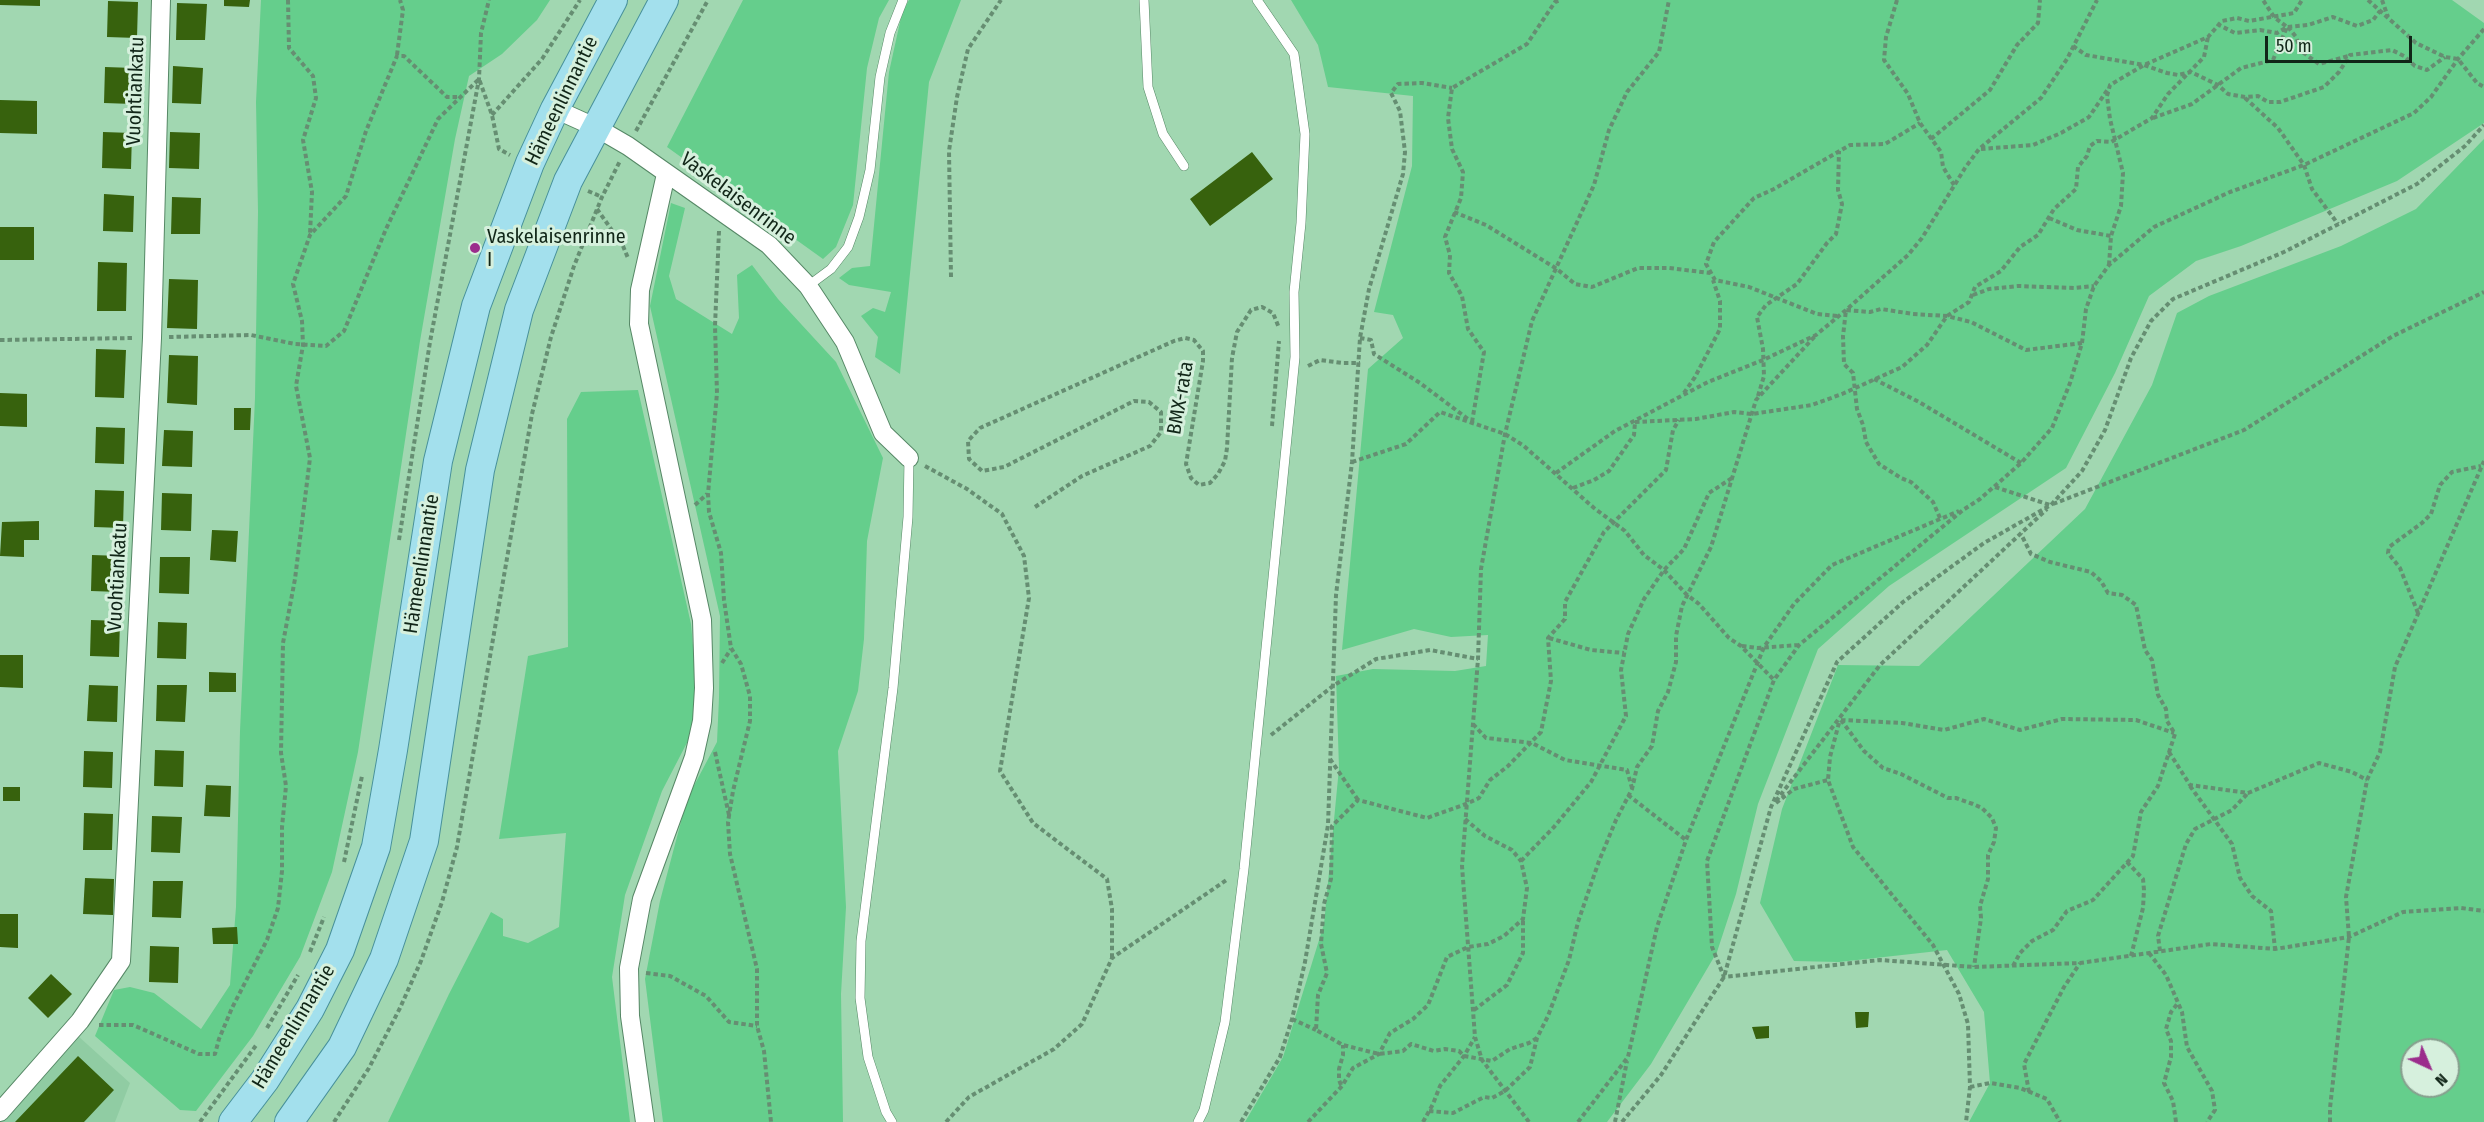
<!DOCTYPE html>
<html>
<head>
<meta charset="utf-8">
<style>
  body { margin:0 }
  #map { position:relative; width:2484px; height:1122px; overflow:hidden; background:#a1d7b1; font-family:"Fira Sans Condensed",sans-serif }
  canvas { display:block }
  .north { position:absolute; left:2400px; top:1038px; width:60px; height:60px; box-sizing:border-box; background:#d6f0dd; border:2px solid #879f8e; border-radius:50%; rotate:136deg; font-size:16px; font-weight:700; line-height:24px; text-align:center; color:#112618 }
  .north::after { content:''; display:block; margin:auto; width:21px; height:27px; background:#9b2d8c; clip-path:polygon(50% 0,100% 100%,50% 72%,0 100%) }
  .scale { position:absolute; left:2265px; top:36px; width:147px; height:27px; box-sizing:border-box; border:3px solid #112618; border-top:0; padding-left:8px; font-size:18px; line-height:21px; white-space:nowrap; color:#112618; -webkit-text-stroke:4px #d6f0dd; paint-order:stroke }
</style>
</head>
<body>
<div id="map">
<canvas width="2484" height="1122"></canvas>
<div class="north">N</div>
<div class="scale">50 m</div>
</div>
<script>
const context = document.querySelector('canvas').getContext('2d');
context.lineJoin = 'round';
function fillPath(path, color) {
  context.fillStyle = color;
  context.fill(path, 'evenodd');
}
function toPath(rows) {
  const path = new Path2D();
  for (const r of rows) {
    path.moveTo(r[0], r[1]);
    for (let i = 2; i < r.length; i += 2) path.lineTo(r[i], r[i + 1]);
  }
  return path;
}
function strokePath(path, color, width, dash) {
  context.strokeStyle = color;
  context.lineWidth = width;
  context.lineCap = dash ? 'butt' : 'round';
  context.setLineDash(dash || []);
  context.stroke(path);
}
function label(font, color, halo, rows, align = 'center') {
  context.font = font + ' "Fira Sans Condensed",sans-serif';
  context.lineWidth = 6;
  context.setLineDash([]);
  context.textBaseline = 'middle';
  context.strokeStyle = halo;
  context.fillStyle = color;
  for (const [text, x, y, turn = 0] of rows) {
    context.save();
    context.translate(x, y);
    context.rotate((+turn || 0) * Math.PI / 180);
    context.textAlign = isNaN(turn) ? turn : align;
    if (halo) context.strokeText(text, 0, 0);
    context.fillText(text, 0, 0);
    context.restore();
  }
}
const built = toPath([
  [77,1035,130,1083,115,1122,0,1122]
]);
const green = toPath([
  [261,0,550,0,537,20,502,54,469,76,455,139,420,341,358,752,332,872,300,957,253,1036,196,1111,180,1110,95,1036,114,990,130,987,154,993,201,1029,230,985,236,907,240,731,255,398,258,212,256,102],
  [743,0,889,0,879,18,867,68,853,205,836,247,823,259,667,147],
  [909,0,961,0,929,82,900,374,875,357,878,337,861,316,873,308,885,312,891,292,849,285,839,278,852,268,870,266,889,72,902,13],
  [1291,0,2452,0,2484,23,2484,123,2397,181,2241,246,2196,261,2149,296,2115,373,2066,468,1889,586,1818,649,1758,804,1736,894,1717,952,1651,1064,1607,1122,1245,1122,1283,1057,1324,924,1339,768,1336,676,1373,669,1455,671,1486,666,1488,635,1451,637,1414,629,1342,650,1368,369,1403,338,1393,315,1374,312,1412,166,1413,96,1328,87,1318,45],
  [2484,139,2484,1122,1969,1122,1990,1083,1984,1012,1947,950,1839,962,1794,961,1760,903,1782,809,1838,665,1919,666,2085,509,2152,385,2177,313,2209,296,2341,246,2416,209],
  [2412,1050,2448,1050,2448,1086,2412,1086],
  [671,203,685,208,669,276,676,299,732,334,739,318,737,275,752,265,778,299,836,362,883,458,867,541,864,639,858,691,838,751,846,907,841,994,843,1122,663,1122,645,979,660,901,687,799,717,742,719,698,720,616,650,306],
  [638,390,691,624,698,701,692,733,662,791,625,895,612,977,630,1122,388,1122,449,994,491,912,503,919,503,936,528,943,559,927,566,833,499,839,528,656,568,647,567,419,581,392]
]);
const building = toPath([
  [0,0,40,0,40,6,0,5],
  [224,0,250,0,249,7,224,6],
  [108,1,138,2,137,38,107,37],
  [177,3,207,4,205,40,176,40],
  [173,66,203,68,201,104,172,103],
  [105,67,134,68,133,104,104,103],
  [0,100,37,101,37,134,0,133],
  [103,132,132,133,131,169,102,168],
  [170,132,200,133,199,169,169,168],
  [1252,152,1273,179,1210,226,1190,199],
  [104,194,134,196,133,232,103,231],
  [172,197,201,198,200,234,171,234],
  [0,227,34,227,34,260,0,260],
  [98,262,127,263,126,311,97,311],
  [169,279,198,280,197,329,167,328],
  [96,349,126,350,124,398,95,397],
  [169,355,198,356,197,405,167,403],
  [0,393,27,394,27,427,0,426],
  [234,408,251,408,250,430,234,430],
  [96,427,125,428,124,464,95,463],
  [164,430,193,431,192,467,162,466],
  [95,490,124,491,123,528,94,527],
  [162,493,192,494,191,531,161,530],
  [39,521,39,540,24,540,24,557,0,556,2,522],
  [212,530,238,531,236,562,210,560],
  [92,555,121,556,120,592,91,591],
  [160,557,190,557,189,594,159,593],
  [91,620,120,621,119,657,90,656],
  [158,622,187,623,186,659,157,658],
  [0,655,23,655,23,688,0,687],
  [209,672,236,673,236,692,209,692],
  [89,685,118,686,117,722,87,721],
  [157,685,187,685,185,722,156,721],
  [155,750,184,751,183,787,154,786],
  [84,751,113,752,112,788,83,787],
  [206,785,231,786,230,817,204,816],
  [3,787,20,787,20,801,3,801],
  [84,813,113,814,112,850,83,850],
  [152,816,182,817,180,853,151,852],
  [85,878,114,879,113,915,83,914],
  [153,881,183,881,181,918,152,917],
  [0,914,18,914,18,948,0,947],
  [237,927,238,944,213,944,212,928],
  [150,946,179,947,178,983,149,982],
  [51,974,72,994,48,1018,28,998],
  [1855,1012,1869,1012,1868,1027,1856,1028],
  [1769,1026,1769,1038,1756,1039,1752,1027],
  [78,1056,114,1090,84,1122,15,1122]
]);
const path = toPath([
  [288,0,289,48,313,76,316,98,303,140,312,192,310,234],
  [1897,0,1886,37,1884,60,1908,94,1920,123,1941,152,1943,167,1954,185],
  [2368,0,2416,43,2445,57,2458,59,2477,83,2484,87],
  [2382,0,2388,17],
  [2217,24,2235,33,2260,30,2277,33,2287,27,2308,25,2333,17,2357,26,2373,20,2380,11],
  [2288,27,2296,37,2301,51,2319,64,2348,56],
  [2484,29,2458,59,2431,97,2414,113,2304,165,2230,192,2154,227,2109,265,2094,286,2086,309,2082,343,2070,383,2052,428,2021,463,1980,499,1963,510,1799,645,1774,680,1707,861,1712,947,1724,977,1880,960,1974,967,2080,963,2211,944,2275,949,2349,937,2403,912,2461,908,2484,911],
  [2073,46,2086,55,2144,65,2167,73,2178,75,2191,72,2218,85,2228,94,2245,97,2258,96,2268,102,2280,102,2324,87,2339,72,2350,55,2392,50,2404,56,2415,66,2427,70,2445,57],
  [397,55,403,10,400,0],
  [2245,98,2278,128,2304,165,2312,189,2338,224],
  [492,115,542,59,580,0],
  [2153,118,2192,104,2241,68,2273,60,2287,27,2274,17,2263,0],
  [636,131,708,0],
  [1931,139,1990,90,2017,45,2038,23,2040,0],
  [1981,149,2033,145,2061,133,2089,117,2108,89],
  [588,191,602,197],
  [597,209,623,246,628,258],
  [1454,212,1486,225,1557,269,1575,284,1592,287,1638,268,1669,268,1710,273],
  [2049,218,2077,230,2111,236],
  [719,231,715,326,717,393,708,494,709,512,721,553,724,600,731,648,741,664,750,696,750,721,733,791,728,822,730,854,757,969,757,1026,764,1051,771,1122],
  [2109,265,2111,236,2121,206,2123,173,2110,119,2107,96,2110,85,2144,65,2208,37,2222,21,2237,18,2249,21,2294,13,2302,0],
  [951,277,949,151,957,97,968,49,1001,0],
  [1973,295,1989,289,2018,286,2075,288,2094,286],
  [1837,316,1817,314,1749,287,1715,280,1706,264,1714,242,1754,198,1774,189,1850,145,1885,144,1920,123],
  [169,337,251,335,295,344,326,346,344,331,386,229,438,119,479,79,492,115,499,149,510,155],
  [1360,338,1371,340,1374,354,1420,383,1468,419],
  [0,340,134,338],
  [1308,366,1320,360,1343,363,1360,363],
  [1874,379,1919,402,2021,463],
  [1684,393,1695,377,1720,329,1720,301,1713,280],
  [1758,396,1764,376,1763,349,1757,317,1766,305,1797,284,1827,243,1836,234,1842,204,1838,190,1839,151],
  [1472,422,1484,352,1468,329,1462,296,1449,273,1450,255,1445,237,1461,198,1463,172,1452,149,1448,118,1452,88,1527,44,1555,2,1561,0],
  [1635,422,1696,419,1734,412,1752,414,1812,405,1842,394,1902,367,1927,345,1947,316,1969,302,1975,287,2001,271,2020,247,2038,235,2054,209,2076,189,2078,167,2087,156,2090,146,2097,141,2111,142,2152,118,2168,94,2204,57,2208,37],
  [1272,426,1279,341],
  [1352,462,1406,444,1440,412,1505,434,1524,446,1594,508,1625,531,1644,555,1664,570,1686,594,1699,604,1729,638,1741,646,1774,680],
  [925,466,967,489,1002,514,1024,556,1029,598,1000,771,1033,823,1107,879,1112,909,1112,958],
  [1556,473,1615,431,1708,382,1763,360,1816,335,1846,310,1908,255,1922,238,1965,168,1979,149,2041,98,2067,59,2097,0],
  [1995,487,2050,505],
  [1573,488,1594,480,1609,471,1634,435,1635,422],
  [2053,504,2244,430,2393,336,2484,292],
  [695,505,707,494],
  [1035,507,1082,476,1150,446,1161,432,1161,412,1149,402,1134,401,1004,467,982,471,969,459,968,441,980,428,1174,341,1185,338,1194,340,1203,351,1203,361,1186,464,1191,478,1199,485,1210,483,1218,474,1225,461,1227,448,1232,358,1237,332,1251,310,1262,307,1273,313,1279,328],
  [1940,518,1933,502,1911,482,1901,478,1879,464,1866,442,1863,425,1857,409,1853,373,1844,364,1843,336,1846,310,1870,312,1881,309,1913,314,1947,316,1971,322,2026,350,2082,343],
  [399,540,430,342,479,79,481,33,489,0],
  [2418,613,2400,568,2388,553,2389,547,2422,523,2431,514,2440,485,2452,472,2481,466],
  [1549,638,1591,650,1624,653],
  [1742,646,1757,648,1799,645],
  [722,663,731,649],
  [1841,720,1902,723,1944,730,1984,719,2020,730,2062,719,2136,720,2174,733],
  [1841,720,1864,751,1883,768,1901,774,1948,798,1956,798,1973,804,1982,808,1992,818,1996,828,1994,842,1988,855,1988,879,1980,906,1981,918,1974,967],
  [1839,723,1830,757,1828,780,1853,847,1933,945,1959,994,1968,1024,1970,1087,1966,1122],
  [1473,724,1486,738,1532,743,1565,760,1627,770,1632,788],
  [1271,735,1333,686,1376,659,1430,650,1478,659],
  [715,752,729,815],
  [2169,752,2190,785,2248,793,2319,763,2352,772,2367,780],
  [1330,759,1358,800],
  [2190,786,2232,844,2240,878,2252,896,2271,911,2275,949],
  [1628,795,1686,840],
  [1776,801,1880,665,2047,509],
  [1776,803,1794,789,1828,780],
  [1521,861,1554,827,1591,782,1626,716,1621,670,1628,634,1644,599,1664,570,1684,549,1709,493,1732,478],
  [344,862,362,776],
  [2127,862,2143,879,2144,890,2143,908,2131,956],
  [2160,951,2158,936,2186,844,2195,829,2232,810,2248,793],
  [310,952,324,917],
  [2149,953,2166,975,2182,1012,2187,1047,2212,1091,2215,1110,2207,1122],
  [2013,966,2020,953,2032,941,2053,930,2067,911,2093,900,2133,856,2141,812,2158,786,2175,734,2167,721,2166,709,2158,695,2152,660,2145,650,2136,605,2122,595,2108,593,2101,581,2091,572,2050,562,2031,554,2021,534],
  [646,973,670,976,706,996,729,1022,757,1026],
  [1474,1010,1507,985,1523,953,1523,919],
  [1292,1019,1316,1030],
  [99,1025,133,1025,199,1054,215,1054,219,1039,232,1008,267,940,278,908,282,871,282,827,286,786,281,753,283,643,295,579,310,458,296,386,303,345,302,321,293,284,310,235,346,196,366,131,397,56,404,56,447,97,459,97],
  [267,1028,298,975],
  [1537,1038,1529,1043,1510,1049,1492,1061,1464,1056,1459,1051,1445,1049,1434,1051,1411,1044,1403,1051,1379,1054,1343,1045,1316,1030,1318,995,1327,973,1321,944,1324,904,1331,879,1332,826,1358,800,1427,818,1466,804,1479,798,1490,780,1508,766,1541,732,1551,681,1548,638,1565,619,1565,602,1604,532,1666,470,1673,430,1679,420],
  [1341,1085,1339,1080,1339,1069,1343,1055,1343,1045],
  [1970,1087,1990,1083,2020,1088,2047,1099,2060,1122],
  [2029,1092,2024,1064,2064,987,2080,963],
  [1429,1111,1453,1113,1484,1097,1492,1098,1505,1091,1530,1067,1537,1038,1548,1016,1569,960,1578,922,1599,861,1616,820,1632,789,1637,767,1652,746,1658,711,1668,692,1676,662,1676,636,1682,606,1711,547,1756,400,1816,335],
  [200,1122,257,1044],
  [334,1122,369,1068,400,1008,421,961,442,902,457,847,532,414,551,337,574,266,602,197,620,161],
  [946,1122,969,1097,1054,1049,1082,1024,1112,958,1228,879],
  [1241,1122,1280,1057,1292,1019,1305,962,1328,825,1336,595,1352,462,1360,338,1369,289,1403,174,1405,152,1400,111,1391,93,1398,84,1422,83,1452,88],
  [1308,1122,1342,1086,1353,1068,1379,1054,1390,1033,1413,1019,1428,1005,1447,957,1468,947,1488,944,1504,936,1523,919,1527,888,1521,861,1512,850,1485,836,1465,819],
  [1423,1122,1433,1104,1440,1086,1464,1056,1475,1037],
  [1529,1122,1482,1060,1475,1037,1462,866,1478,659,1481,569,1505,434,1532,321,1594,185,1609,130,1627,92,1659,52,1669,0],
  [1578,1122,1628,1057,1657,927,1686,840,1764,647,1794,604,1832,565,1959,511],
  [1615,1122,1627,1061],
  [1622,1122,1661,1075,1724,977,1771,807,1837,662,1903,602,1984,543,2051,505,2082,471,2105,430,2131,358,2151,321,2173,299,2284,252,2417,184,2465,146,2484,125],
  [2176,1122,2173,1101,2164,1083,2171,1057,2171,1041,2166,1029,2171,1012,2178,1003],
  [2330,1122,2330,1108,2349,937,2346,897,2367,780,2380,752,2395,667,2484,461]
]);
const lane = toPath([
  [1144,0,1148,87,1163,134,1184,166],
  [808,286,831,269,848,247,859,217,870,170,880,77,890,33,903,0],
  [892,1122,886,1112,868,1057,860,998,861,941,893,688,908,517,909,458],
  [1198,1122,1204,1110,1225,1022,1244,869,1295,357,1294,292,1301,223,1305,134,1294,54,1257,0]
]);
const street = toPath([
  [555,109,597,128,628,146,769,245,808,286,845,342,883,433,909,458],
  [0,1112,80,1021,121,961,152,338,161,0],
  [645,1122,630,1016,629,968,642,899,694,757,702,721,704,688,702,620,639,324,640,290,666,174]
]);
const primary = toPath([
  [233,1122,265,1080,310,1009,340,950,376,847,393,750,438,461,476,306,530,163,555,109,613,0],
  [289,1122,342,1047,384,959,424,841,480,470,519,310,568,181,664,0]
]);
const markers = [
  [475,248,6,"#9b2d8c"]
];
const streetNames = [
  ["Vuohtiankatu",136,91,-88],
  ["Hämeenlinnantie",562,101,-64],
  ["Vaskelaisenrinne",738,199,37],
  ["BMX-rata",1181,398,-80],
  ["Hämeenlinnantie",422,564,-81],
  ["Vuohtiankatu",118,577,-87],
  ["Hämeenlinnantie",294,1027,-59]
];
const poiNames = [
  ["Vaskelaisenrinne",487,237],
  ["I",487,260]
];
fillPath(built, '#90cca3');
fillPath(green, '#65ce8c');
fillPath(building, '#37620d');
strokePath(lane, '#568866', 10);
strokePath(street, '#568866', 20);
strokePath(primary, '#48919b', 30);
strokePath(path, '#668e72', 4, [4.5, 3]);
strokePath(lane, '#fff', 9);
strokePath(street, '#fff', 18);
strokePath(primary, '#a3e0ed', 28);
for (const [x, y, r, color] of markers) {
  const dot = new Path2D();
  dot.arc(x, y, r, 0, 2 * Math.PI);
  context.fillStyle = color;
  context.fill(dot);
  strokePath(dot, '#d6f0dd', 2);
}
label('20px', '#112618', '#d6f0dd', streetNames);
label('20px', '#112618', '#d6f0dd', poiNames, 'left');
</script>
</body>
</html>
